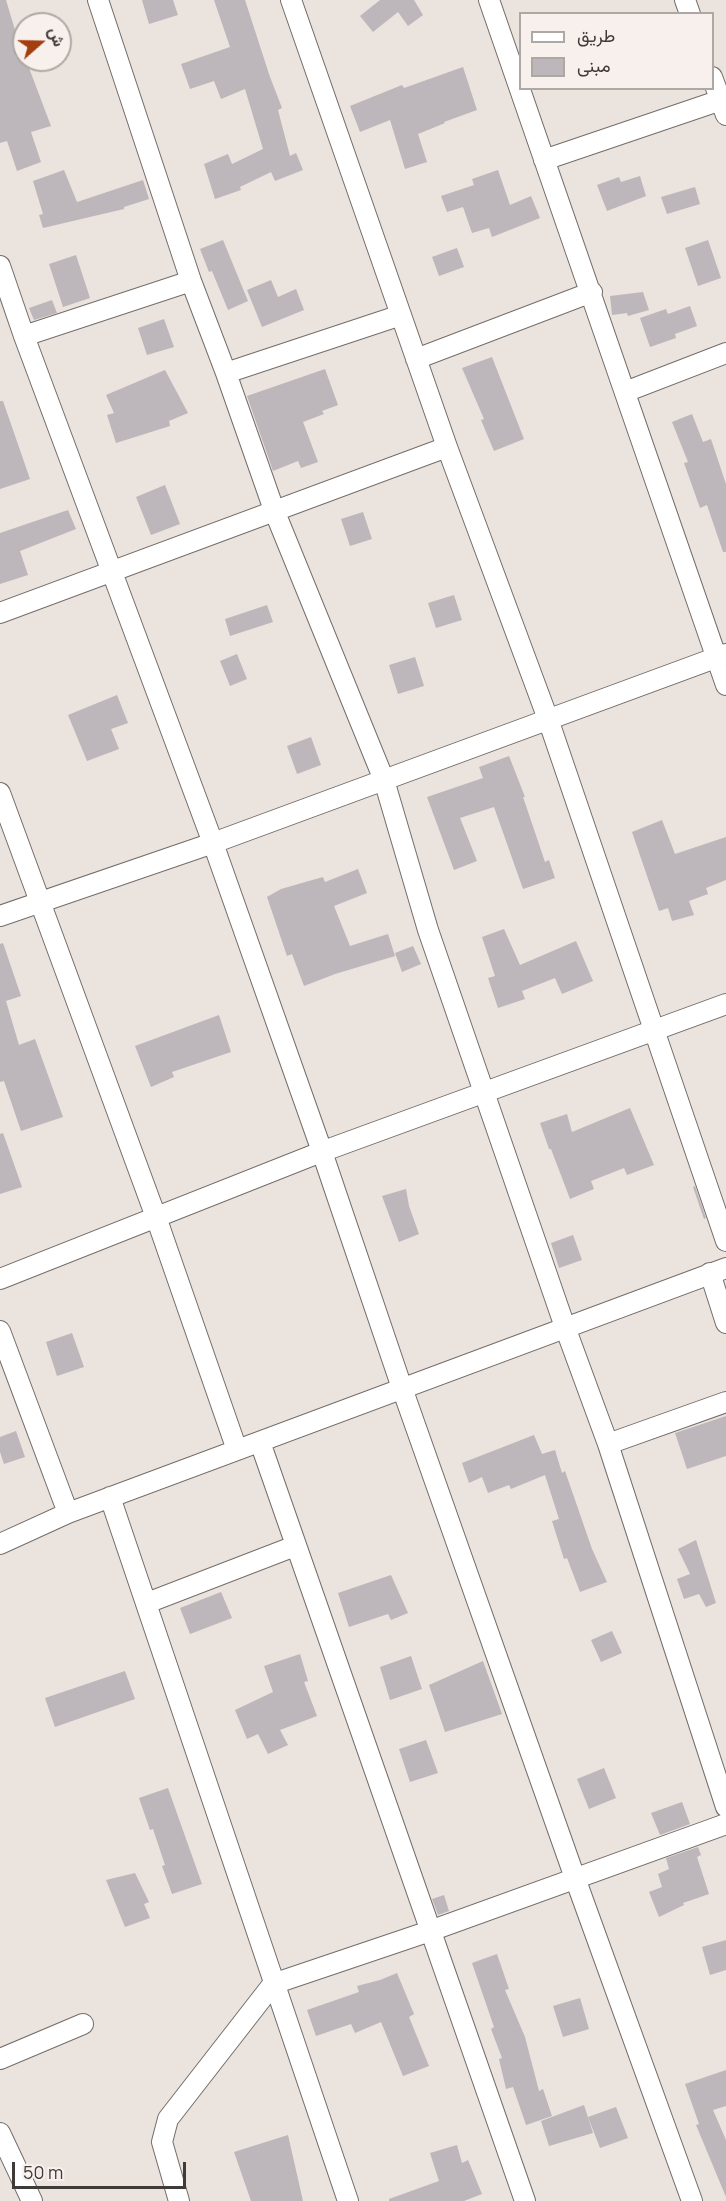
<!DOCTYPE html>
<html>
<head>
<meta charset="utf-8">
<style>
  body { margin:0 }
  #map { position:relative; width:726px; height:2201px; overflow:hidden; background:#ebe3de; font-family:Manrope,Vazirmatn,sans-serif }
  canvas { display:block }
  .legend { position:absolute; left:519px; top:12px; width:195px; height:78px; box-sizing:border-box; background:#f8f0ec; border:2px solid #aea8a4; margin:0; padding:8px 10px; list-style:none; font-size:18px; color:#3e3b39 }
  .legend li { display:flex; align-items:center; gap:12px; height:30px }
  .legend b { width:30px; border:2px solid #aea8a4 }
  .north { position:absolute; left:12px; top:12px; width:60px; height:60px; box-sizing:border-box; background:#f8f0ec; border:2px solid #aea8a4; border-radius:50%; rotate:70deg; font-size:16px; font-weight:700; line-height:24px; text-align:center; color:#3e3b39 }
  .north::after { content:''; display:block; margin:auto; width:21px; height:27px; background:#a33e0e; clip-path:polygon(50% 0,100% 100%,50% 72%,0 100%) }
  .scale { position:absolute; left:12px; top:2162px; width:174px; height:27px; box-sizing:border-box; border:3px solid #3e3b39; border-top:0; padding-left:8px; font-size:18px; line-height:21px; white-space:nowrap; color:#3e3b39; -webkit-text-stroke:4px #f8f0ec; paint-order:stroke }
</style>
</head>
<body>
<div id="map">
<canvas width="726" height="2201"></canvas>
<ul class="legend">
<li><b style="height:8px;background:#fff"></b>طريق</li>
<li><b style="height:16px;background:#bdb6bb"></b>مبنى</li>
</ul>
<div class="north">ش</div>
<div class="scale">50 m</div>
</div>
<script>
const context = document.querySelector('canvas').getContext('2d');
context.lineJoin = 'round';
function fillPath(path, color) {
  context.fillStyle = color;
  context.fill(path, 'evenodd');
}
function toPath(rows) {
  const path = new Path2D();
  for (const r of rows) {
    path.moveTo(r[0], r[1]);
    for (let i = 2; i < r.length; i += 2) path.lineTo(r[i], r[i + 1]);
  }
  return path;
}
function strokePath(path, color, width, dash) {
  context.strokeStyle = color;
  context.lineWidth = width;
  context.lineCap = dash ? 'butt' : 'round';
  context.setLineDash(dash || []);
  context.stroke(path);
}
const building = toPath([
  [0,0,6,0,24,60,26,60,51,126,31,132,41,162,17,171,7,141,0,143],
  [142,0,173,0,178,15,149,24],
  [214,0,245,0,270,77,282,108,278,110,290,156,296,153,303,170,275,181,271,172,240,187,241,190,215,199,204,164,228,154,232,164,263,149,245,89,221,99,214,81,190,89,181,64,230,47],
  [380,0,414,0,423,15,408,26,398,12,373,32,360,16],
  [463,67,477,110,444,122,445,123,418,134,427,162,405,169,390,120,360,132,350,106,402,85,404,88],
  [64,170,77,202,143,180,149,199,124,207,124,209,43,228,39,215,43,214,33,181],
  [498,170,510,205,531,196,540,218,492,237,489,228,472,233,463,207,447,212,441,196,474,185,472,179],
  [640,176,646,196,607,211,597,185,619,177,621,182],
  [695,187,700,204,667,214,661,197],
  [223,240,248,301,228,310,212,271,209,272,200,249],
  [708,240,721,278,698,286,685,248],
  [457,248,464,267,439,276,432,257],
  [76,255,90,298,63,307,49,264],
  [271,280,278,297,296,289,304,310,262,327,247,290],
  [643,292,649,310,628,316,627,313,612,315,610,296],
  [52,300,57,313,34,320,29,308],
  [690,306,697,326,675,334,676,338,650,347,640,318,666,309,668,314],
  [164,319,174,347,147,355,138,328],
  [492,357,524,439,494,451,481,420,484,419,462,368],
  [325,369,338,405,322,411,324,414,303,422,318,462,301,468,298,461,273,471,247,396],
  [165,370,188,413,169,421,170,426,116,443,107,415,114,413,106,395],
  [0,401,3,401,30,479,0,489],
  [692,414,703,442,711,439,726,484,726,552,723,552,707,505,700,508,684,463,688,462,672,422],
  [165,485,180,524,151,535,136,497],
  [68,510,76,529,20,551,28,575,0,584,0,533],
  [363,512,372,539,350,546,341,519],
  [454,595,462,620,436,628,428,603],
  [267,605,273,622,230,636,225,619],
  [237,654,247,679,230,686,220,661],
  [415,657,424,686,398,694,389,665],
  [117,695,128,723,111,729,119,749,87,761,68,715],
  [311,737,321,765,297,774,287,746],
  [509,756,525,797,523,797,545,862,549,860,555,878,523,889,494,807,460,818,477,861,454,870,427,797,483,778,479,767],
  [662,820,675,854,726,837,726,880,706,888,708,894,689,901,694,915,672,921,668,908,659,911,632,832],
  [358,869,367,893,334,906,350,946,388,934,395,956,335,974,304,986,292,954,287,956,267,897,281,889,323,877,325,882],
  [504,929,520,965,576,941,593,981,562,994,555,978,522,991,525,999,498,1008,488,978,495,976,482,937],
  [3,943,21,996,6,1001,19,1045,35,1039,63,1117,21,1131,4,1081,0,1082,0,944],
  [413,946,421,964,402,972,395,953],
  [219,1015,231,1052,172,1072,174,1077,151,1087,135,1046],
  [630,1108,654,1165,627,1175,624,1168,591,1181,594,1189,570,1199,551,1149,549,1149,540,1123,567,1114,572,1132],
  [3,1133,22,1187,0,1194,0,1134],
  [695,1186,706,1218,704,1219,693,1187],
  [406,1189,409,1206,419,1234,399,1242,382,1196],
  [573,1235,582,1260,559,1268,551,1243],
  [72,1333,84,1367,57,1376,46,1342],
  [726,1416,726,1456,687,1469,675,1433],
  [16,1431,25,1457,4,1464,0,1452,0,1437],
  [534,1435,542,1454,555,1450,562,1473,565,1471,592,1549,607,1582,580,1592,567,1558,564,1559,552,1521,559,1519,545,1475,511,1489,509,1485,488,1493,482,1477,469,1483,462,1463],
  [696,1540,716,1603,706,1607,699,1594,684,1599,677,1579,690,1574,678,1549],
  [391,1575,408,1613,391,1620,388,1614,349,1627,338,1593],
  [221,1592,232,1618,190,1634,180,1608],
  [612,1631,622,1653,601,1662,591,1640],
  [300,1654,308,1681,304,1682,317,1716,280,1730,288,1745,268,1754,258,1734,247,1739,235,1710,273,1692,264,1666],
  [411,1656,422,1689,390,1700,380,1667],
  [483,1661,502,1714,445,1732,429,1685],
  [125,1671,135,1699,55,1727,45,1698],
  [426,1740,438,1773,410,1782,399,1749],
  [604,1768,616,1798,589,1809,577,1779],
  [168,1788,202,1884,172,1894,162,1866,165,1865,153,1829,150,1830,139,1798],
  [682,1802,690,1824,660,1835,651,1813],
  [698,1847,701,1855,697,1857,709,1894,683,1903,684,1905,659,1917,649,1892,662,1887,658,1874,669,1869,666,1858],
  [135,1873,149,1902,144,1904,150,1918,125,1927,106,1880],
  [444,1895,449,1911,438,1915,432,1899],
  [726,1940,726,1970,710,1975,702,1947],
  [497,1954,509,1989,505,1990,525,2037,539,2091,543,2089,552,2116,526,2125,513,2087,506,2089,499,2059,502,2058,491,2029,494,2027,472,1963],
  [397,1973,414,2014,409,2017,429,2066,403,2076,381,2022,355,2033,351,2024,316,2036,307,2010,359,1992,357,1986,380,1980],
  [580,1998,589,2029,563,2037,553,2006],
  [726,2070,726,2106,713,2110,726,2140,726,2197,696,2125,699,2124,685,2084],
  [584,2105,593,2133,549,2146,541,2121],
  [616,2107,628,2138,600,2148,588,2117],
  [288,2135,303,2201,251,2201,234,2152],
  [457,2145,462,2163,468,2160,482,2194,464,2201,389,2201,389,2199,439,2181,430,2153]
]);
const street = toPath([
  [98,0,191,281,226,373,274,510,384,780,428,930,565,1327,608,1444,726,1807],
  [291,0,447,447,548,719,726,1241],
  [489,0,726,685],
  [685,0,690,14],
  [712,77,726,115],
  [544,160,721,100],
  [0,266,24,336,213,843,318,1140,402,1388,575,1878,692,2201],
  [24,336,191,281],
  [416,359,592,292],
  [226,373,401,315],
  [625,392,726,353],
  [0,613,447,447],
  [0,793,156,1217,237,1450],
  [0,916,213,843,726,654],
  [710,1273,726,1323],
  [0,1279,321,1152,726,1004],
  [0,1331,68,1513],
  [260,1442,525,2201],
  [608,1444,726,1402],
  [110,1497,348,2201],
  [0,1544,68,1513,726,1268],
  [147,1603,295,1546],
  [0,2059,83,2024],
  [0,2133,32,2201],
  [179,2201,162,2142,168,2119,273,1984,430,1931,726,1824]
]);
fillPath(building, '#bdb6bb');
strokePath(street, '#746d69', 22);
strokePath(street, '#fff', 20);
</script>
</body>
</html>
